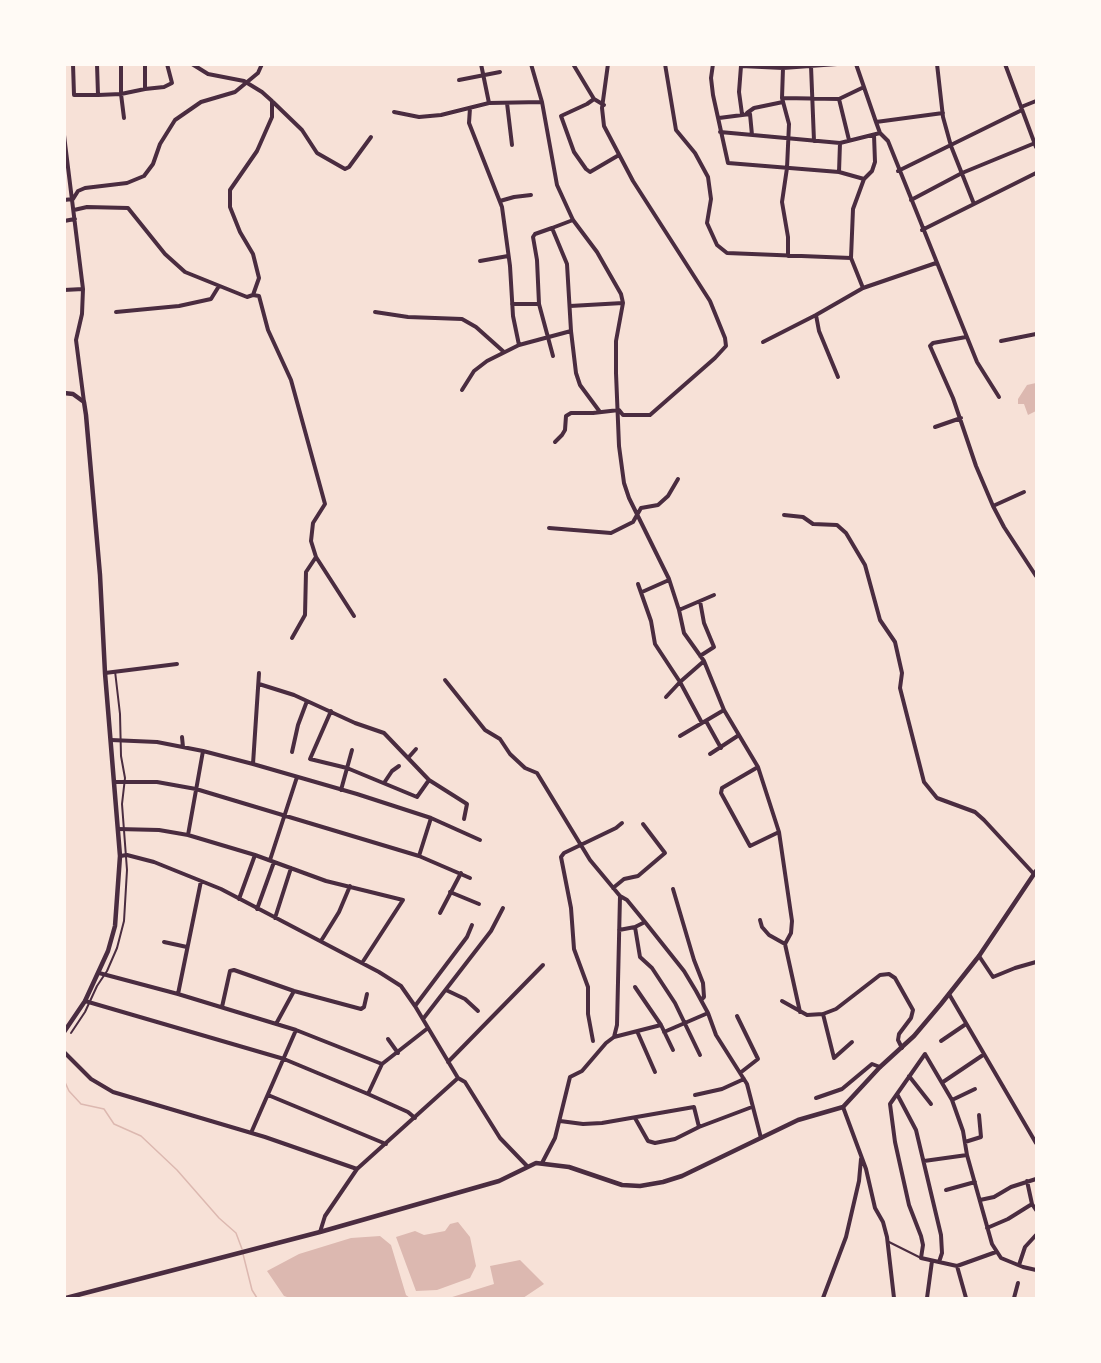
<!DOCTYPE html>
<html>
<head>
<meta charset="utf-8">
<style>
  body { margin:0 }
  #map { position:relative; width:1101px; height:1363px; overflow:hidden; background:#f7e1d7; font-family:"Nunito Sans",sans-serif }
  canvas { display:block }
  .frame { position:absolute; inset:0; border:66px solid #fffaf5; pointer-events:none }
</style>
</head>
<body>
<div id="map">
<canvas width="1101" height="1363"></canvas>
<div class="frame"></div>
</div>
<script>
const context = document.querySelector('canvas').getContext('2d');
context.lineJoin = 'round';
function fillPath(path, color) {
  context.fillStyle = color;
  context.fill(path, 'evenodd');
}
function toPath(rows) {
  const path = new Path2D();
  for (const r of rows) {
    path.moveTo(r[0], r[1]);
    for (let i = 2; i < r.length; i += 2) path.lineTo(r[i], r[i + 1]);
  }
  return path;
}
function strokePath(path, color, width, dash) {
  context.strokeStyle = color;
  context.lineWidth = width;
  context.lineCap = dash ? 'butt' : 'round';
  context.setLineDash(dash || []);
  context.stroke(path);
}
const water = toPath([
  [1036,383,1036,411,1028,415,1024,404,1018,404,1018,399,1027,385],
  [458,1222,470,1237,476,1266,470,1278,437,1290,416,1291,396,1237,415,1231,424,1235,445,1231,450,1224],
  [380,1236,391,1245,406,1295,410,1298,290,1298,284,1296,267,1271,299,1254,351,1238],
  [520,1260,544,1284,523,1298,449,1298,494,1284,490,1266]
]);
const stream = toPath([
  [64,1080,69,1091,81,1104,104,1109,114,1124,141,1136,177,1170,219,1218,236,1233,242,1249],
  [243,1254,252,1290,257,1298]
]);
const pedestrian = toPath([
  [71,1033,85,1012,97,986,107,971,117,948,124,921,127,870,122,804,125,778,121,756,120,714,115,671],
  [889,1242,921,1258]
]);
const minor = toPath([
  [73,64,74,95,98,95,121,94,145,89,145,64],
  [97,64,98,95],
  [121,64,121,94,124,118],
  [192,64,208,74,244,81,262,92,272,101,272,117,257,151,230,190,230,207,240,232,253,254,259,278,253,295],
  [481,64,489,103],
  [531,64,542,102,557,185,573,220,597,252,621,294,623,303,616,341,616,373,619,446,624,483,629,498,669,579,679,610,684,633,704,661,724,710,758,767,779,832,792,921,791,933,785,944,800,1012],
  [573,64,594,99,604,105],
  [665,64,676,130,695,153,708,177,711,199,707,223,717,245,727,253,851,258],
  [713,64,711,78,713,95,728,163,839,172,864,179],
  [856,64,876,122,880,133,888,141,977,362,999,397],
  [937,64,943,117,951,146,974,204],
  [1005,64,1036,147],
  [811,66,814,141],
  [783,68,782,98,789,124,787,168,782,202,788,237,788,256],
  [459,80,500,72],
  [145,89,164,87,172,83,167,64],
  [782,98,839,99,864,87],
  [594,99,587,104,561,116,574,152,586,169,590,172,619,155],
  [839,99,849,140],
  [273,102,302,130,317,153,345,169,349,167,371,137],
  [507,103,512,145],
  [1021,107,1036,101],
  [470,108,469,123,502,207,510,266,513,316,519,345],
  [394,112,419,117,441,115,489,103,542,102],
  [747,113,754,108,783,102],
  [742,114,739,92,741,66,783,68,837,64],
  [719,118,750,114,752,135],
  [876,122,943,113],
  [720,132,840,143,880,133],
  [64,135,83,289,82,314,76,340,84,402],
  [898,171,1022,110],
  [839,172,840,143],
  [64,200,73,199,78,191,85,188,127,183,144,176,153,164,160,144,175,120,201,102,235,92,258,73,262,64],
  [911,200,962,173,1035,143],
  [500,201,514,197,531,195],
  [74,210,87,207,128,208,165,254,185,272,247,297,253,295,259,296,268,330,291,380,325,504,313,523,311,541,316,557,306,572,305,615,292,638],
  [573,220,552,228,567,264,571,331,576,373,580,385,600,412],
  [64,221,75,219],
  [552,228,535,234,533,237,537,260,539,304,553,356],
  [922,230,1036,173],
  [480,261,508,256],
  [863,288,851,258,853,209,864,179,872,171,875,162,874,135],
  [64,290,83,289],
  [512,304,539,304],
  [570,306,623,303],
  [116,312,179,306,211,299,219,286],
  [375,312,408,317,462,319,476,327,504,352],
  [816,315,819,331,838,377],
  [966,337,933,343,930,346,953,398,976,466,993,506,1004,527,1036,576],
  [1001,341,1036,334],
  [763,342,816,315,863,288,936,263],
  [462,390,474,371,487,361,519,345,571,331],
  [935,427,961,418],
  [555,442,562,435,565,430,566,416,571,413,593,413,619,410,623,415,650,415,715,358,726,346,725,338,710,301,633,181,604,126,602,108,608,64],
  [993,506,1024,492],
  [784,515,803,517,813,524,837,525,846,533,865,565,880,620,895,642,902,673,900,688,924,782,937,798,975,812,984,820,1034,874],
  [549,528,611,533,633,522,641,508,658,505,668,496,678,479],
  [316,557,354,616],
  [638,584,651,621,655,644,680,682,702,723],
  [642,592,669,580],
  [700,601,704,623,714,647,700,656],
  [679,610,714,595],
  [105,673,177,664],
  [445,680,485,730,500,739,510,754,525,768,537,773,590,860,620,896,617,1025,614,1037],
  [259,684,294,695,355,723,384,733,429,780,467,804,464,819],
  [666,697,680,682,704,661],
  [331,711,310,759,347,768,417,797,429,780],
  [706,721,721,748],
  [680,736,724,710],
  [182,737,183,747],
  [111,740,157,742,203,751,253,764,357,794,431,818,480,840],
  [292,752,298,725,307,701],
  [710,754,739,735],
  [408,758,416,749],
  [253,764,259,673],
  [758,767,722,788,721,793,750,846,779,832],
  [115,782,157,782,196,789,419,856,470,878],
  [384,783,392,771,399,766],
  [341,790,352,750],
  [118,829,159,830,188,835,255,855,326,881,403,900,362,963],
  [188,835,203,751],
  [120,856,127,855,154,862,221,889,379,972,401,986,415,1006,458,1078,465,1082,500,1138,527,1166],
  [419,856,431,818],
  [270,860,297,777],
  [613,888,624,879,638,876,665,853,643,824],
  [673,889,694,960,703,983,704,997,701,1000],
  [450,892,479,904],
  [620,896,627,900,645,922,684,971,696,991,708,1013,716,1035,747,1084,761,1138],
  [239,899,255,855],
  [257,909,274,862],
  [440,913,461,873],
  [275,918,291,868],
  [760,920,762,927,769,935,785,944],
  [635,927,640,957,652,968,675,1003,700,1055],
  [619,930,635,927,645,922],
  [321,941,339,912,350,886],
  [164,942,187,947],
  [979,956,993,977,1015,968,1036,962],
  [99,973,178,994,296,1030,382,1064],
  [635,987,661,1025,673,1050],
  [446,990,465,999,478,1011],
  [178,994,201,881],
  [949,994,1036,1143],
  [85,1001,284,1059,368,1094,408,1112,415,1118],
  [782,1001,807,1015,823,1014,836,1009,880,975,889,974,895,978,913,1010,911,1018,899,1034,898,1040,902,1048],
  [415,1006,467,937,472,925],
  [222,1007,230,971,234,970,294,991,361,1009,364,1007,367,994],
  [823,1014,834,1058,852,1042],
  [737,1016,758,1059,740,1073],
  [423,1019,491,931,503,908],
  [276,1024,294,991],
  [637,1031,655,1072],
  [664,1032,708,1013],
  [388,1039,398,1053],
  [593,1041,588,1014,588,987,574,949,571,908,561,857,564,853,616,828,622,823],
  [941,1041,966,1024],
  [64,1052,91,1079,113,1092,265,1137,357,1169],
  [448,1062,543,965],
  [909,1076,931,1104],
  [943,1082,983,1055],
  [368,1094,382,1064,428,1028],
  [897,1094,916,1130,941,1235,942,1253,939,1262],
  [268,1095,386,1144],
  [695,1095,722,1089,744,1079],
  [816,1098,842,1089,872,1064,880,1067],
  [952,1100,975,1089],
  [843,1107,866,1169,875,1208,883,1222,887,1237,894,1298],
  [635,1118,648,1141,655,1143,675,1139,699,1127,752,1107],
  [560,1121,583,1124,602,1123,694,1107,699,1127],
  [251,1133,296,1030],
  [965,1142,981,1137,979,1115],
  [924,1161,967,1155],
  [542,1163,555,1138,570,1077,582,1071,606,1043,614,1037,661,1025],
  [1027,1181,1032,1204,1036,1210],
  [946,1190,975,1182],
  [980,1200,994,1197,1011,1187,1036,1179],
  [987,1228,1008,1219,1032,1204],
  [320,1232,325,1216,357,1169,458,1078],
  [996,1252,957,1266,921,1258,923,1245,921,1236,909,1205,895,1142,890,1104,925,1054,952,1100,963,1131,967,1155,992,1244,1001,1258,1023,1267,1036,1270],
  [1019,1265,1025,1247,1036,1235],
  [957,1266,966,1298],
  [823,1298,846,1237,859,1181,861,1159],
  [927,1298,932,1261],
  [1014,1298,1018,1283]
]);
const tertiary = toPath([
  [64,393,73,394,84,402,86,415,100,575,105,673,120,856,115,926,108,951,85,1001,64,1032],
  [66,1298,320,1232,499,1181,536,1163,569,1167,622,1185,640,1186,663,1182,682,1176,798,1120,843,1107,880,1067,914,1036,941,1004,979,956,1036,871]
]);
fillPath(water, '#dcb8b0');
strokePath(stream, '#dcb8b0', 1.5);
strokePath(pedestrian, '#4a2c40', 2);
strokePath(minor, '#4a2c40', 4);
strokePath(tertiary, '#4a2c40', 4.5);
</script>
</body>
</html>
